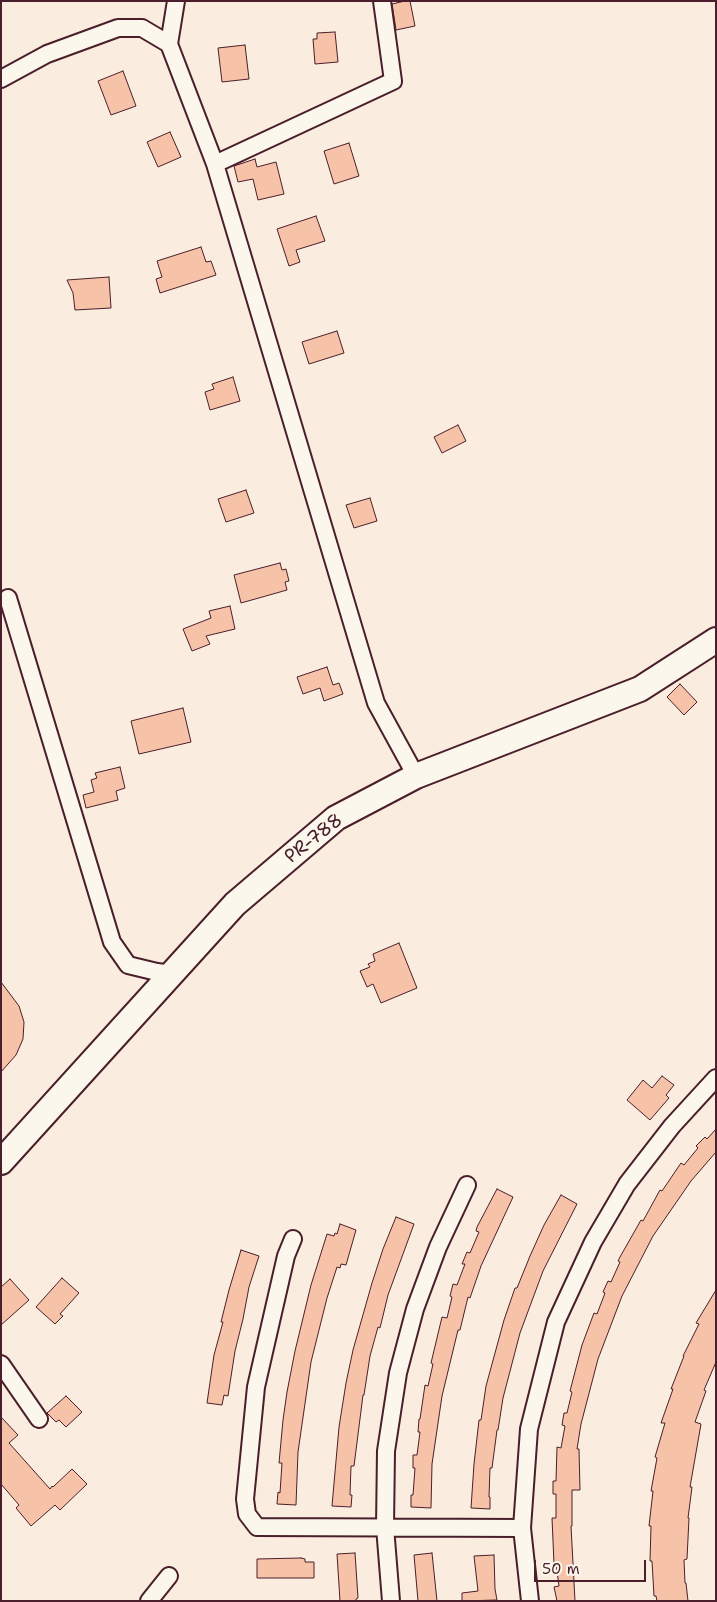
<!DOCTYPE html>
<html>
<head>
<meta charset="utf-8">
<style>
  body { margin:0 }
  #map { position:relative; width:717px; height:1602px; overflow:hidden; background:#faecde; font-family:"Shantell Sans",sans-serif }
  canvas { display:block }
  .frame { position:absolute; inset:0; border:2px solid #4a1f2b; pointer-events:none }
  .scale { position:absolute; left:534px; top:1560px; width:112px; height:22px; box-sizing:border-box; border:2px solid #4a1f2b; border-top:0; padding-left:6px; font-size:15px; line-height:18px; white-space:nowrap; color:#4a1f2b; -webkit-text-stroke:4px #fbf7ec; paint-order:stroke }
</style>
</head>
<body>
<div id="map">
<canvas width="717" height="1602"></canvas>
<div class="frame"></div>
<div class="scale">50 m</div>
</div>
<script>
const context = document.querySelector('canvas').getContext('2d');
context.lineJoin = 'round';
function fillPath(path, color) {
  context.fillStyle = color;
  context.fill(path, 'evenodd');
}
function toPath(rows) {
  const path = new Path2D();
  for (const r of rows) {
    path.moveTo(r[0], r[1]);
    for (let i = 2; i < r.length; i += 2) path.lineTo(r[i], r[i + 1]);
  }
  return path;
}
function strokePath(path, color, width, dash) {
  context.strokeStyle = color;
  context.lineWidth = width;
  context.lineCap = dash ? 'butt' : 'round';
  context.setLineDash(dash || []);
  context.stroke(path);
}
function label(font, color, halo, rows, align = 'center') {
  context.font = font + ' "Shantell Sans",sans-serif';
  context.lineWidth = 4;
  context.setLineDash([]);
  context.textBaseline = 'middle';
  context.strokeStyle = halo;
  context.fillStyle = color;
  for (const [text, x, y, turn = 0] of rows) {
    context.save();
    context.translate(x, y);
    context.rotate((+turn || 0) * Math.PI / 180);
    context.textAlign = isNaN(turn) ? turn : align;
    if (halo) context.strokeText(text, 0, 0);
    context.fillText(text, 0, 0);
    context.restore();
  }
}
const building = toPath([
  [405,1,410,1,415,26,396,30,392,4,405,1],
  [335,32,338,62,315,64,313,39,317,39,317,33,335,32],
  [245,45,249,79,222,82,218,48,245,45],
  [123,71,136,106,111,115,98,81,123,71],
  [170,132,181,157,158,167,147,142,170,132],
  [349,143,359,176,334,184,324,151,349,143],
  [255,159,257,167,276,162,284,194,258,200,253,179,238,182,234,166,255,159],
  [316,216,325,241,296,250,300,262,289,266,277,229,316,216],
  [201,247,206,262,211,261,216,275,160,293,156,279,162,277,157,261,201,247],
  [109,277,111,308,75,310,73,293,67,280,109,277],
  [337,331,344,353,309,364,302,342,337,331],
  [233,377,240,401,210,410,205,392,214,389,212,384,233,377],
  [458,425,466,441,442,453,434,437,458,425],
  [246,490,254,513,226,522,218,499,246,490],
  [370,498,377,521,354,528,346,505,370,498],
  [280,563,282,570,286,569,289,581,285,582,287,590,241,603,234,575,280,563],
  [230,606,235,629,206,636,210,644,192,651,183,629,211,618,209,611,230,606],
  [327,667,333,685,339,683,343,694,324,701,320,688,303,694,297,677,327,667],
  [680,684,697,702,684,715,667,697,680,684],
  [183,708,191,742,139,754,131,721,183,708],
  [120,767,125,788,116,791,118,800,86,808,83,795,94,792,91,780,97,778,95,773,120,767],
  [399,943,417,988,381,1003,373,984,367,987,360,971,370,967,368,964,375,961,373,954,399,943],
  [1,982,19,1006,24,1022,23,1039,16,1055,1,1072,1,982],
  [662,1076,674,1085,666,1095,669,1098,650,1120,627,1100,643,1080,652,1088,662,1076],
  [716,1129,716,1152,691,1181,653,1236,622,1296,598,1359,581,1424,577,1449,579,1449,580,1490,572,1490,572,1526,571,1526,575,1601,557,1601,554,1587,559,1586,556,1564,554,1564,552,1518,556,1518,556,1494,553,1494,553,1481,556,1481,557,1447,561,1448,565,1426,562,1425,564,1413,567,1413,572,1392,570,1391,582,1345,594,1313,597,1314,605,1293,603,1292,608,1281,611,1282,620,1262,618,1261,620,1257,641,1220,643,1221,660,1190,662,1191,681,1163,684,1165,698,1148,696,1146,705,1137,707,1139,716,1129],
  [497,1189,513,1197,481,1266,470,1298,468,1297,460,1330,458,1330,442,1396,432,1464,431,1508,411,1507,411,1495,413,1495,415,1468,413,1468,413,1455,417,1455,420,1432,418,1432,419,1419,420,1419,425,1385,428,1386,433,1364,431,1363,442,1317,447,1318,452,1297,450,1296,453,1284,457,1285,465,1264,462,1264,467,1252,470,1253,479,1232,476,1231,477,1227,497,1189],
  [561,1195,577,1204,543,1271,520,1333,503,1398,498,1430,497,1430,492,1468,490,1468,489,1497,490,1497,490,1509,471,1508,474,1464,479,1420,481,1420,486,1386,504,1320,515,1288,517,1288,530,1256,544,1225,561,1195],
  [396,1217,414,1224,388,1295,380,1328,378,1327,370,1356,364,1395,363,1395,354,1466,351,1466,350,1495,352,1495,351,1507,332,1506,339,1427,346,1383,353,1350,372,1283,383,1249,396,1217],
  [340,1224,356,1230,346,1265,341,1264,340,1268,337,1267,327,1298,311,1362,298,1452,296,1505,277,1504,278,1492,280,1493,282,1463,279,1463,283,1420,287,1392,295,1351,311,1285,327,1234,334,1236,335,1233,337,1234,340,1224],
  [241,1250,259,1256,249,1287,243,1319,235,1351,228,1396,224,1395,222,1405,207,1403,214,1355,223,1322,221,1322,229,1290,241,1250],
  [62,1278,79,1293,60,1314,63,1316,55,1324,36,1307,62,1278],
  [10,1279,29,1300,1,1325,1,1287,10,1279],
  [716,1290,716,1362,704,1390,706,1391,695,1422,701,1424,690,1487,692,1487,688,1518,689,1518,687,1559,684,1560,685,1583,686,1583,688,1601,657,1601,656,1596,654,1596,652,1561,650,1561,651,1526,649,1526,653,1491,651,1491,657,1458,655,1457,665,1423,661,1423,673,1389,671,1389,684,1356,683,1356,699,1324,696,1323,716,1290],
  [66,1396,82,1412,66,1427,59,1420,56,1422,47,1413,66,1396],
  [1,1417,18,1435,9,1443,50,1489,52,1486,53,1487,72,1469,87,1484,60,1510,55,1505,31,1526,16,1508,19,1505,1,1484,1,1417],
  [355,1553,358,1598,356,1599,356,1601,340,1601,337,1554,355,1553],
  [432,1553,437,1601,418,1601,414,1555,432,1553],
  [494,1555,495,1589,497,1600,462,1601,462,1593,478,1591,474,1556,494,1555],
  [301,1558,305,1559,305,1562,314,1562,314,1578,257,1578,257,1559,301,1558]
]);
const street = toPath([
  [169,44,176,1],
  [1,79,47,54,118,28,142,28,169,44,215,164,376,703,416,776],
  [215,164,393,81,382,1],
  [8,598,112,942,128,965,157,972,172,974],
  [293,1239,286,1256,256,1387,245,1499,247,1514,257,1527,522,1528],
  [1,1364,39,1419],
  [149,1601,169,1576],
  [391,1601,385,1527,386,1451,398,1373,415,1309,438,1247,467,1185],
  [530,1601,522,1528,529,1429,556,1322,593,1242,627,1184,672,1126,716,1078]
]);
const secondary = toPath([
  [1,1162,235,904,336,818,416,776,640,689,716,640]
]);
const streetNames = [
  ["PR-788",314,839,-38]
];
fillPath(building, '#f6c2a8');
strokePath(building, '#4a1f2b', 1);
strokePath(street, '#4a1f2b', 20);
strokePath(secondary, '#4a1f2b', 28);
strokePath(street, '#fbf7ec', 16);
strokePath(secondary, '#fbf7ec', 24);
label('19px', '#4a1f2b', '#fbf7ec', streetNames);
</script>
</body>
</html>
